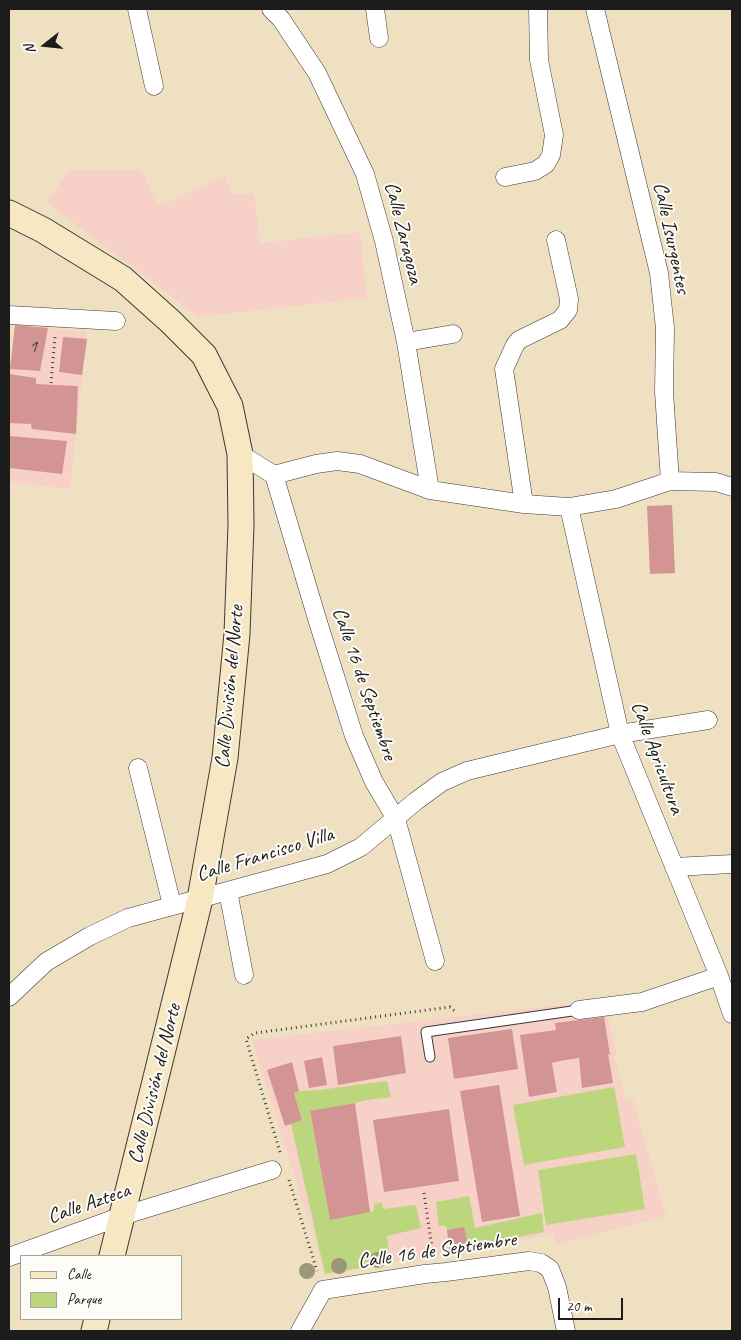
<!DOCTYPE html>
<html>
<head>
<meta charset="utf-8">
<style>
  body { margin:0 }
  #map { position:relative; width:741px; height:1340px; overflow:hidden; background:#efe0c1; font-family:Caveat,sans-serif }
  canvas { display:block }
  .frame { position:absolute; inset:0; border:10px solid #1c1c1c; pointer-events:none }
  .legend { position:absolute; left:20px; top:1255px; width:162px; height:65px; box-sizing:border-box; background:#fdfcf7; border:1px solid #a3a29f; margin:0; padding:6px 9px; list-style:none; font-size:15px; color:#1c1c1c }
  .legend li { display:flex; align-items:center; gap:10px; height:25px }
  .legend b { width:25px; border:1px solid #a3a29f }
  .north { position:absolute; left:20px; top:20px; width:50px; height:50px; -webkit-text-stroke:4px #fdfcf7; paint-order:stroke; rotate:254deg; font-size:14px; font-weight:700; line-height:20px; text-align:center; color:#1c1c1c }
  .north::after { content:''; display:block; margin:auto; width:18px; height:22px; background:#1c1c1c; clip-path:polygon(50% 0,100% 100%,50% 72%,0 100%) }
  .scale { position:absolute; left:558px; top:1298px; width:65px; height:22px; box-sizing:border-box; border:2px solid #1c1c1c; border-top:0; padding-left:6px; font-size:15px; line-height:18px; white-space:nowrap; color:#1c1c1c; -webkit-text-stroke:4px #fdfcf7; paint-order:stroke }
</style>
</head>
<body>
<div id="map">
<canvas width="741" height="1340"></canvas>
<div class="frame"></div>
<ul class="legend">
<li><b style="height:6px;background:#f7e8c3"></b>Calle</li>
<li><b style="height:14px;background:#bbd67c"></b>Parque</li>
</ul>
<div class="north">N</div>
<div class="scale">20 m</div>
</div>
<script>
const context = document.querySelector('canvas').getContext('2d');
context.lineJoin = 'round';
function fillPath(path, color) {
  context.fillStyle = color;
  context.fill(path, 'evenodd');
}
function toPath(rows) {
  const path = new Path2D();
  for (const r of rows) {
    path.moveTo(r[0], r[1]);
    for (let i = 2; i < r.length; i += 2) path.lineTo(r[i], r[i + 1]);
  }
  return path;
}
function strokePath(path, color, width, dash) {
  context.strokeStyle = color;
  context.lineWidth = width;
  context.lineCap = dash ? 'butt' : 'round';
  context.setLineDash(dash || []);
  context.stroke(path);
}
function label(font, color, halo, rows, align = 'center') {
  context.font = font + ' Caveat,sans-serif';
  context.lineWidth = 4;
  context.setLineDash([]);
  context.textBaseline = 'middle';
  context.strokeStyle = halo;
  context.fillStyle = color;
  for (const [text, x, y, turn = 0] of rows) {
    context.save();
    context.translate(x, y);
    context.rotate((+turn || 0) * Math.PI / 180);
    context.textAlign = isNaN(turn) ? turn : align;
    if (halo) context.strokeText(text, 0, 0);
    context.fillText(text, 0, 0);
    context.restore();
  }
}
const built = toPath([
  [70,170,141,170,158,206,225,176,233,195,254,193,260,243,360,232,367,298,198,317,46,202],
  [15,325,87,332,70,489,9,482,9,380],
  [578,1003,607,1012,617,1055,614,1056,626,1101,633,1099,666,1216,556,1245,554,1234,325,1274,252,1040]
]);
const green = toPath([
  [387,1081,391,1097,368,1100,310,1112,330,1219,374,1211,374,1204,382,1202,383,1209,416,1205,421,1228,387,1236,390,1263,325,1274,291,1124,302,1119,294,1093,299,1091,319,1090],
  [614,1087,625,1147,524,1165,513,1105],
  [636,1154,645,1209,546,1225,538,1170],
  [469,1196,475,1228,542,1213,544,1232,468,1247,464,1228,447,1230,446,1226,439,1226,436,1202]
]);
const building = toPath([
  [15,325,48,328,40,371,10,369],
  [63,337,87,339,82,375,59,372],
  [9,374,36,378,36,384,78,386,76,434,32,429,31,424,9,423],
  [9,436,67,441,62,474,9,468],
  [672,505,675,573,650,574,647,506],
  [604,1017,610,1055,608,1054,613,1083,582,1088,579,1058,560,1061,552,1063,557,1092,529,1097,520,1035,556,1030,555,1023],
  [512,1029,518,1069,454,1079,448,1038],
  [401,1036,406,1073,338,1085,333,1046],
  [322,1057,327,1085,309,1088,304,1061],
  [292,1062,299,1091,294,1093,302,1120,285,1126,267,1070],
  [499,1085,520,1216,482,1222,460,1091],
  [355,1103,370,1212,330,1220,310,1111],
  [449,1109,459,1181,384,1192,373,1120],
  [464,1227,468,1245,449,1249,447,1230]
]);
const path = toPath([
  [51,383,55,336],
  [280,1152,246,1039,255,1033,450,1007,456,1012],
  [289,1180,317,1271],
  [424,1193,433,1255]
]);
const lane = toPath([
  [430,1057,426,1032,579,1010]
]);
const street = toPath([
  [137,9,154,86],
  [271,9,281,19,317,73,365,174,384,241,406,342,430,490],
  [375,9,379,38],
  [595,9,659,273,665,328,664,392,670,481],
  [505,177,535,171,546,164,551,155,554,135,539,60,538,9],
  [9,315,116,321],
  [406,342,453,334],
  [240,454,274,475,316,464,337,461,360,464,430,490,524,504,569,507,616,499,670,481,716,482,732,487],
  [274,475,318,622,354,736,374,782,396,819,435,961],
  [524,504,504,369,515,345,519,340,560,320,568,310,569,299,556,240],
  [569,507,620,734,719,976,732,1014],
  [138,768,172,905],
  [674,867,732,864],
  [228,891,244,975],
  [9,997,46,962,90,936,128,918,327,864,361,847,416,801,442,782,467,771,620,734,708,720],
  [579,1010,642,1002,719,976],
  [9,1257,122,1216,272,1170],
  [300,1331,323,1290,425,1274,446,1272,529,1261,541,1263,550,1269,557,1287,566,1331]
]);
const secondary = toPath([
  [9,213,43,230,123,279,171,322,204,355,230,406,240,454,241,525,237,634,225,758,200,899,112,1256],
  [94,1331,97,1319]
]);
const trees = [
  [378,1260],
  [339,1266],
  [307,1271]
];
const numberNames = [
  ["1",33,347]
];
const streetNames = [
  ["Calle Zaragoza",403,233,76],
  ["Calle Isurgentes",671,238,78],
  ["Calle 16 de Septiembre",364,684,71],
  ["Calle División del Norte",230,687,-85],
  ["Calle Agricultura",657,758,70],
  ["Calle Francisco Villa",265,855,-17],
  ["Calle División del Norte",155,1084,-76],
  ["Calle Azteca",89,1204,-19],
  ["Calle 16 de Septiembre",437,1251,-8]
];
fillPath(built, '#f7d1c7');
fillPath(green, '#bbd67c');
fillPath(building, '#d29593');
strokePath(lane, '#3c3935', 11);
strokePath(street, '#3c3935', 19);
strokePath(secondary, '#3c3935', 27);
strokePath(path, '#3c3935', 3, [1, 4]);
strokePath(lane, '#fff', 9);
strokePath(street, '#fff', 18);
strokePath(secondary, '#f7e8c3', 25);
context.fillStyle = '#9a9879';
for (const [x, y] of trees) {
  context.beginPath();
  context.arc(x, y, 8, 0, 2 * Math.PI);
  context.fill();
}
label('19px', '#4a3a3a', null, numberNames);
label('21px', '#1c1c1c', '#fdfcf7', streetNames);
</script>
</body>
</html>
